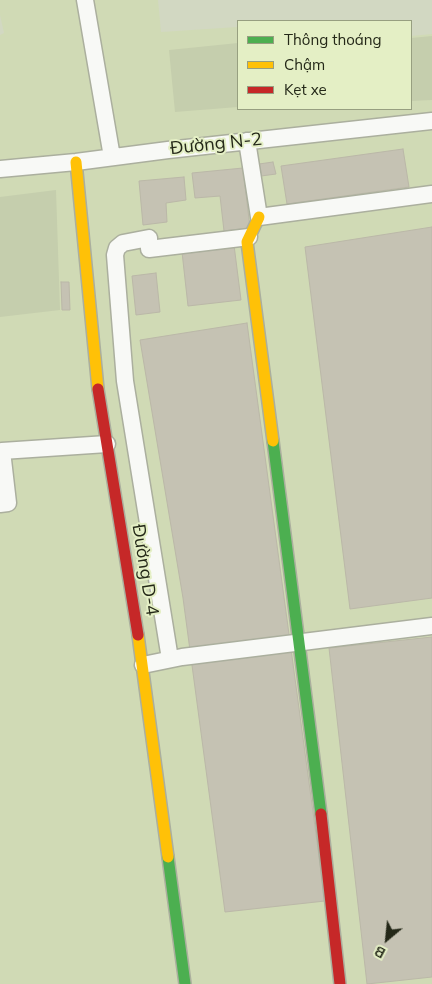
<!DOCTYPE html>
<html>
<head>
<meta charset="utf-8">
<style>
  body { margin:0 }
  #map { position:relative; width:432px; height:984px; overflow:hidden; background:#d2d8c2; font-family:Mulish,sans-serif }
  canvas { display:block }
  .legend { position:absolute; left:237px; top:20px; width:175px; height:90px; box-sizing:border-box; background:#e4efc5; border:1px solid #979f80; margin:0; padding:6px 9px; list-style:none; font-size:15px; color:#242818 }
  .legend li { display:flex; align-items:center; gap:10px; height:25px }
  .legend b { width:25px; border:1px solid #979f80 }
  .north { position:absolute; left:362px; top:914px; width:50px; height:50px; -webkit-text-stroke:4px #e4efc5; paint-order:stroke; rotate:208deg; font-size:14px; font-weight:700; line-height:20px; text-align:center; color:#242818 }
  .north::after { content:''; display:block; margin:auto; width:18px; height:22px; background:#242818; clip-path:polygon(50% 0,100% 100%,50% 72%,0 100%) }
</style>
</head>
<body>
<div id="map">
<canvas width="432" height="984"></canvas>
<ul class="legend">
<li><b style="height:6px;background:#4caf50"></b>Thông thoáng</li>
<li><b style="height:6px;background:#ffc107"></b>Chậm</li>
<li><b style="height:6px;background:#c62828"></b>Kẹt xe</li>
</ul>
<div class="north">B</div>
</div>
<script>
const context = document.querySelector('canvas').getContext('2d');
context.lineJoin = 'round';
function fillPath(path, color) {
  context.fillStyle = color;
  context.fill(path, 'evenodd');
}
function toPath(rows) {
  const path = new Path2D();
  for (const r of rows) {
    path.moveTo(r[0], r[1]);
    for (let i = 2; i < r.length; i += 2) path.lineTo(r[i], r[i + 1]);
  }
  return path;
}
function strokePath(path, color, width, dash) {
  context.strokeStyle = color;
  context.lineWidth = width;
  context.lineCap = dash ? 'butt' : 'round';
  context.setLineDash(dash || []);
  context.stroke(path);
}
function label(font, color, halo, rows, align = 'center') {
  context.font = font + ' Mulish,sans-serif';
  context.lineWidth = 4;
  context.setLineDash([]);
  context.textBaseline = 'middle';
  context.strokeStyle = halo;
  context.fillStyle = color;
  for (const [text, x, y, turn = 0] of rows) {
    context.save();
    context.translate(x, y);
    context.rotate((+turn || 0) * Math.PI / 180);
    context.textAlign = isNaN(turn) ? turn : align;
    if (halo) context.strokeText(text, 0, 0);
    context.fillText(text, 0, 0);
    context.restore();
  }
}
const built = toPath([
  [0,0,158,0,161,32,238,27,238,109,411,109,411,36,432,34,432,984,0,984,0,35,4,33,0,15]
]);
const green = toPath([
  [432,36,432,100,411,101,411,38],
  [238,43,238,107,175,112,169,50],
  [56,190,60,310,0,317,0,197]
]);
const building = toPath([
  [403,149,409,187,287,204,281,166,403,149],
  [273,162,276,174,261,176,259,164,273,162],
  [243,168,250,228,224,231,220,196,195,198,192,173,243,168],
  [184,177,186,200,166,203,167,222,143,225,139,181,184,177],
  [432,227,432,598,350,609,305,247,432,227],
  [234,245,241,300,188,306,182,252,234,245],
  [156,273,160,312,136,315,132,276,156,273],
  [61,282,69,282,70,310,62,310,61,282],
  [247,323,325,901,225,912,183,598,140,340,247,323],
  [432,637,432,977,367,984,329,648,432,637]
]);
const street = toPath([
  [85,0,112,157],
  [247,141,259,217,432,194],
  [0,169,76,162,168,150,432,121],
  [0,504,8,503,2,451,107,444],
  [170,659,125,381,115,255,117,248,123,243,149,238,149,249,249,237],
  [143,665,182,657,432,626]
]);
const fast = toPath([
  [273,441,321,814],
  [168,857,185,984]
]);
const slow = toPath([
  [76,162,98,389],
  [259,217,247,242,273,441],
  [138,635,168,857]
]);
const jam = toPath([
  [98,389,138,635],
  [321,814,340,984]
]);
const streetNames = [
  ["Đường N-2",216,144,-6],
  ["Đường D-4",145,570,81]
];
fillPath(built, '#d0dab5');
fillPath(green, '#c5cead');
fillPath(building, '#c5c2b3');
strokePath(building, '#bbb8a8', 1);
strokePath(street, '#abaf9e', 19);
strokePath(fast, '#abaf9e', 14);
strokePath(slow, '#abaf9e', 14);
strokePath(jam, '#abaf9e', 14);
strokePath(street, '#f8f9f6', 16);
strokePath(fast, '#4caf50', 11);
strokePath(slow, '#ffc107', 11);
strokePath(jam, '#c62828', 11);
label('18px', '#242818', '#e4efc5', streetNames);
</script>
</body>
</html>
